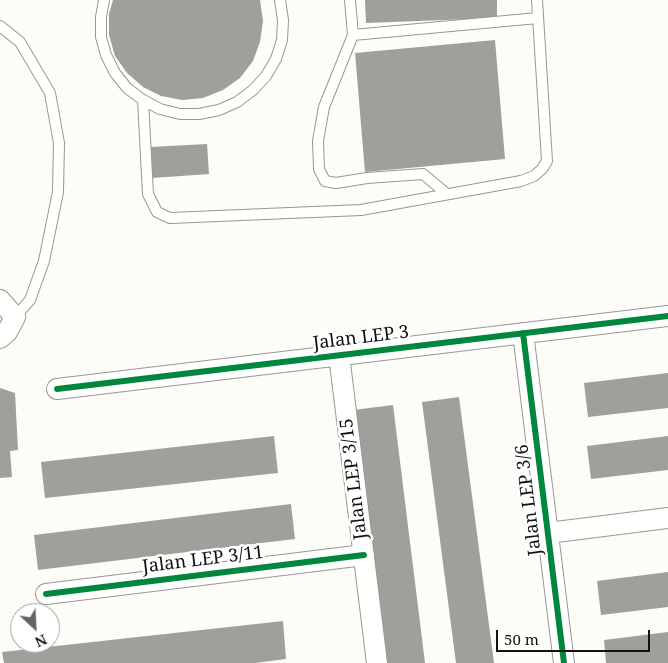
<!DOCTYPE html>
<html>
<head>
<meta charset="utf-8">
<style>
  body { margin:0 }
  #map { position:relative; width:668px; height:663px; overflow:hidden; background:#fdfcf7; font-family:"Noto Serif",serif }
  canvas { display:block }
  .north { position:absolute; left:10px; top:603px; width:50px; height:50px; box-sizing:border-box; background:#fff; border:1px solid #a0a0a0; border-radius:50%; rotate:155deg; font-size:14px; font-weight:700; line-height:20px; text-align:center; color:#111 }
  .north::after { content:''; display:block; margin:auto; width:18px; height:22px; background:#646362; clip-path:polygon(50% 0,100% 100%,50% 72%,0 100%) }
  .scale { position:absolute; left:496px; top:630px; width:154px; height:22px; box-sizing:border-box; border:2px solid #111; border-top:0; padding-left:6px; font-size:15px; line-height:18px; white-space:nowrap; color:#111; -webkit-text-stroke:4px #fff; paint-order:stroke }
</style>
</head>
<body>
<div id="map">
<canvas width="668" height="663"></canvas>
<div class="north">N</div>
<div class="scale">50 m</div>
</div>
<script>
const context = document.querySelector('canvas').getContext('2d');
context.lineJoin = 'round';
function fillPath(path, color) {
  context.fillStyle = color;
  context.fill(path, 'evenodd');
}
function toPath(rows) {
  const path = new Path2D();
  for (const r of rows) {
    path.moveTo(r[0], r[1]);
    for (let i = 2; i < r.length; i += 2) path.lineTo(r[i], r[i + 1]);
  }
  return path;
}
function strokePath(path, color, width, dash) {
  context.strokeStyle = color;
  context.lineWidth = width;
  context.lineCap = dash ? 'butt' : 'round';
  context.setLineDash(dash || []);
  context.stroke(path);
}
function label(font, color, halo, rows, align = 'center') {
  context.font = font + ' "Noto Serif",serif';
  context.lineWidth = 5;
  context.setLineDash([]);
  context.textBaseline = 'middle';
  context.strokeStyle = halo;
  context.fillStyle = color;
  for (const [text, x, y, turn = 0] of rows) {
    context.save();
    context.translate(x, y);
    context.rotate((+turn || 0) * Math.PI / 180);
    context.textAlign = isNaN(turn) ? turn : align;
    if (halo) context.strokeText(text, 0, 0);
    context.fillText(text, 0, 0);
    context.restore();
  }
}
const building = toPath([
  [113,0,260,0,263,21,260,42,253,61,240,78,223,90,203,98,182,100,161,96,143,87,127,73,115,56,109,35,109,14],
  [365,0,497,0,497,18,366,23],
  [495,40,505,159,365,172,355,53],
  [207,144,209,174,152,178,151,147],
  [668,373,668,408,588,417,584,383],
  [0,388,15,393,18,450,10,451,12,477,0,478],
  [459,397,494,663,456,663,422,402],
  [393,405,425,663,384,663,353,410],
  [274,436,278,473,45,498,41,462],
  [668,436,668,470,591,479,587,446],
  [291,504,295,539,38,570,34,535],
  [668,572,668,607,601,615,597,581],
  [283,621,286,659,255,663,4,663,2,652],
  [668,632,668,663,606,663,604,640]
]);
const lane = toPath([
  [104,0,101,17,101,37,106,55,115,73,127,88,143,100,160,109,180,114,199,114,219,110,237,102,253,90,266,76,276,59,282,40,283,20,280,0],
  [350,0,353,35,324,107,318,141,319,169,325,181,336,183,367,178,423,174,447,194],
  [0,26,20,42,50,93,59,143,58,192,44,261,30,300,15,317],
  [353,35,538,18],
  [143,100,148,194,157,212,170,218,361,210,521,181,534,176,542,169,547,161,537,0]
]);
const street = toPath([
  [0,300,15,317,7,332,0,338],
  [523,333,564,663],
  [339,355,377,663],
  [57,389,668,316],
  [548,533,668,518],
  [46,594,364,555]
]);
const cycleway = toPath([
  [523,333,564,663],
  [57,389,668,316],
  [46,594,364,555]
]);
const streetNames = [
  ["Jalan LEP 3",361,338,-7],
  ["Jalan LEP 3/15",354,479,-97],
  ["Jalan LEP 3/6",529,500,-97],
  ["Jalan LEP 3/11",203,560,-7]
];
fillPath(building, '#a19f9c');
strokePath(lane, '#979795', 12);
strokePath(street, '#979795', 22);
strokePath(lane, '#fffffe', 10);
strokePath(street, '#fffffe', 20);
strokePath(cycleway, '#00873e', 6);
label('18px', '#111', '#fff', streetNames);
</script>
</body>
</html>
